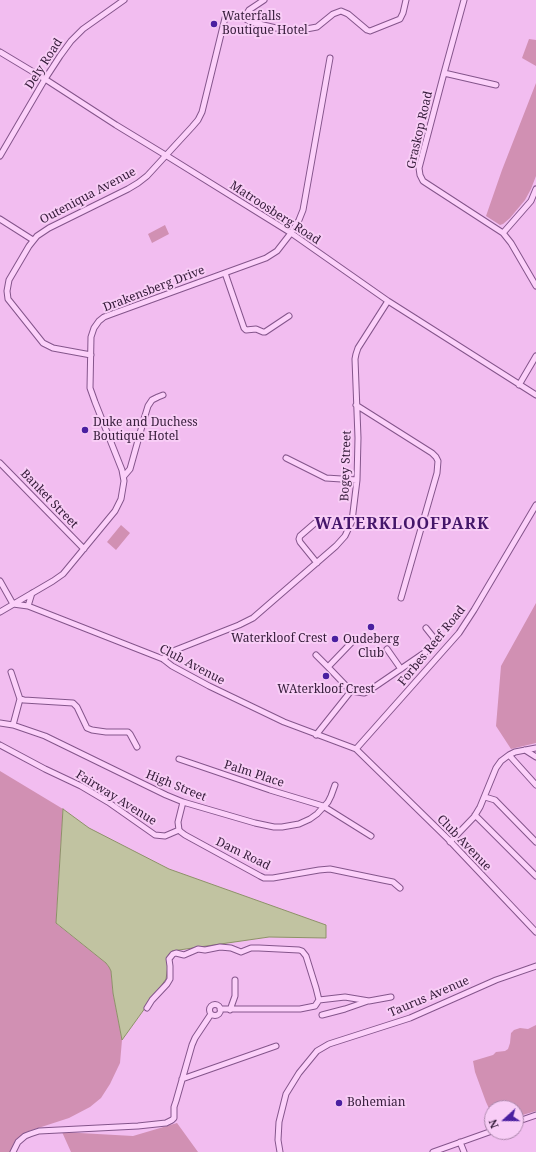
<!DOCTYPE html>
<html>
<head>
<meta charset="utf-8">
<style>
  body { margin:0 }
  #map { position:relative; width:536px; height:1152px; overflow:hidden; background:#f2bdf0; font-family:"Noto Serif",serif }
  canvas { display:block }
  .north { position:absolute; left:484px; top:1100px; width:40px; height:40px; box-sizing:border-box; background:#f8cdf6; border:1px solid #aa86aa; border-radius:50%; rotate:249deg; font-size:11px; font-weight:700; line-height:16px; text-align:center; color:#341b39 }
  .north::after { content:''; display:block; margin:auto; width:14px; height:18px; background:#4a1fa0; clip-path:polygon(50% 0,100% 100%,50% 72%,0 100%) }
</style>
</head>
<body>
<div id="map">
<canvas width="536" height="1152"></canvas>
<div class="north">N</div>
</div>
<script>
const context = document.querySelector('canvas').getContext('2d');
context.lineJoin = 'round';
function fillPath(path, color) {
  context.fillStyle = color;
  context.fill(path, 'evenodd');
}
function toPath(rows) {
  const path = new Path2D();
  for (const r of rows) {
    if (r.length === 3) {
      path.moveTo(r[0] + r[2], r[1]);
      path.arc(r[0], r[1], r[2], 0, 2 * Math.PI);
      continue;
    }
    path.moveTo(r[0], r[1]);
    for (let i = 2; i < r.length; i += 2) path.lineTo(r[i], r[i + 1]);
  }
  return path;
}
function strokePath(path, color, width, dash) {
  context.strokeStyle = color;
  context.lineWidth = width;
  context.lineCap = dash ? 'butt' : 'round';
  context.setLineDash(dash || []);
  context.stroke(path);
}
function label(font, color, halo, rows, align = 'center') {
  context.font = font + ' "Noto Serif",serif';
  context.lineWidth = 4;
  context.setLineDash([]);
  context.textBaseline = 'middle';
  context.strokeStyle = halo;
  context.fillStyle = color;
  for (const [text, x, y, turn = 0] of rows) {
    context.save();
    context.translate(x, y);
    context.rotate((+turn || 0) * Math.PI / 180);
    context.textAlign = isNaN(turn) ? turn : align;
    if (halo) context.strokeText(text, 0, 0);
    context.fillText(text, 0, 0);
    context.restore();
  }
}
const green = toPath([
  [529,39,536,40,536,66,522,58],
  [536,83,536,176,531,189,525,200,510,218,503,224,500,225,486,216,502,170],
  [165,225,169,234,152,243,148,234],
  [121,525,130,533,116,550,107,542],
  [536,603,536,743,511,749,496,726,501,666],
  [0,771,63,809,56,920,58,925,106,963,109,967,111,971,113,993,122,1040,120,1063,110,1084,101,1098,90,1107,69,1118,26,1132,17,1140,10,1152,0,1152],
  [536,1025,536,1111,516,1117,516,1108,492,1108,492,1115,486,1102,475,1072,473,1061,493,1055,496,1052,505,1051,508,1049,510,1043,511,1033,514,1030,520,1028,528,1029],
  [177,1123,198,1152,71,1152,62,1132,133,1136]
]);
const water = toPath([
  [63,809,89,828,169,869,326,925,326,938,269,937,172,951,169,954,168,966,166,979,122,1040,113,993,111,971,109,967,106,963,56,923,63,809]
]);
const minor = toPath([
  [464,0,444,73,419,168,420,175,423,181,426,183,503,233,511,243,536,286],
  [244,18,249,10,264,0],
  [0,52,45,79,116,125,167,156,291,233,388,301,536,395],
  [444,73,496,85],
  [0,156,45,79,60,56,71,41,83,29,124,0],
  [0,219,33,240],
  [503,233,531,201,536,189],
  [225,273,244,328,246,330,256,329,263,332,265,332,289,316],
  [91,355,53,348,43,343,8,299,7,291,9,280,29,246,37,236,49,228,128,189,138,183,147,176,192,127,198,120,202,112,225,18,230,15,244,18,249,21,259,24,276,28,291,30,301,30,317,27,333,14,341,11,348,14,367,30,370,31,400,19,403,13,406,0],
  [519,385,536,356],
  [356,405,432,453,436,457,438,461,437,473,401,598],
  [286,458,326,478,357,480],
  [0,463,84,549],
  [124,476,130,469,144,419,148,406,152,400,158,397,163,395],
  [315,523,300,536,299,539,300,542,317,563],
  [0,581,13,604],
  [13,604,28,606,163,659,172,666,209,686,284,722,356,749,448,839,536,932],
  [28,606,32,593],
  [0,612,53,581,63,574,115,511,121,499,124,481,122,470,95,402,90,388,91,337,94,328,99,321,104,317,112,314,266,258,277,251,291,233,299,220,303,210,330,58],
  [387,649,401,669],
  [316,655,328,667,351,691,364,693,370,690,430,649,433,644,434,638,426,628],
  [163,659,173,651,239,625,253,618,336,546,345,536,352,521,357,480,358,438,355,359,356,354,358,348,388,301],
  [328,667,352,642],
  [11,672,20,699,24,700,73,703,77,707,87,728,92,730,106,732,128,732,130,734,137,747],
  [0,723,13,725,45,736,166,795,183,802,255,823,274,827,282,827,299,824,310,819,317,814,328,802,331,796,335,785],
  [13,725,20,699],
  [316,735,351,691],
  [0,745,45,769,81,786,108,802,155,835,165,836,179,830],
  [356,749,459,633,474,610,536,505],
  [525,750,536,757],
  [509,755,536,785],
  [179,759,270,790,323,806,371,836],
  [485,797,495,800,536,842],
  [183,802,178,822,179,830,181,832,185,835,260,876,264,878,273,878,319,870,330,869,383,880,393,882,400,888],
  [475,815,536,876],
  [450,842,474,817,480,807,496,768,501,761,509,755,515,752,536,748],
  [319,1000,345,997,369,1001,391,997],
  [215,1010,5.5],
  [147,1008,152,1000,167,984,170,979,170,966,169,959,173,954,176,953,184,955,198,949,205,950,220,947,231,948,241,952,251,948,259,948,299,950,302,951,306,956,316,988,319,1000,315,1006,300,1009,220,1009],
  [230,1010,235,996,235,980],
  [322,1015,345,1009,368,1001],
  [182,1079,276,1046],
  [516,1122,536,1115],
  [460,1142,464,1152],
  [13,1152,18,1142,25,1136,30,1134,39,1131,138,1126,166,1123,172,1120,174,1118,174,1107,176,1101,192,1045,195,1038,211,1014],
  [280,1152,278,1140,279,1122,286,1094,299,1073,317,1051,329,1044,410,1018,496,980,536,966],
  [433,1152,492,1131]
]);
const markers = [
  [214,24,4,"#4a1fa0"],
  [85,430,4,"#4a1fa0"],
  [371,627,4,"#4a1fa0"],
  [335,639,4,"#4a1fa0"],
  [326,676,4,"#4a1fa0"],
  [339,1103,4,"#4a1fa0"]
];
const poiNames = [
  ["Waterfalls",222,17],
  ["Boutique Hotel",222,31],
  ["Duke and Duchess",93,423],
  ["Boutique Hotel",93,437],
  ["Waterkloof Crest",327,639,"right"],
  ["Oudeberg",371,640,"center"],
  ["Club",371,654,"center"],
  ["WAterkloof Crest",326,690,"center"],
  ["Bohemian",347,1103]
];
const streetNames = [
  ["Dely Road",44,64,-57],
  ["Graskop Road",420,130,-77],
  ["Outeniqua Avenue",88,196,-28],
  ["Matroosberg Road",275,213,33],
  ["Drakensberg Drive",154,289,-21],
  ["Bogey Street",346,466,-88],
  ["Banket Street",49,499,46],
  ["Forbes Reef Road",432,646,-51],
  ["Club Avenue",192,665,28],
  ["Palm Place",254,774,18],
  ["High Street",176,786,22],
  ["Fairway Avenue",116,798,32],
  ["Club Avenue",464,843,46],
  ["Dam Road",243,854,26],
  ["Taurus Avenue",429,997,-23]
];
const districtNames = [
  ["WATERKLOOFPARK",402,524]
];
fillPath(green, '#d190b3');
fillPath(water, '#c1c3a1');
strokePath(water, '#8d9168', 1);
strokePath(minor, '#84558b', 7);
strokePath(minor, '#fcd1fa', 5);
for (const [x, y, r, color] of markers) {
  const dot = new Path2D();
  dot.arc(x, y, r, 0, 2 * Math.PI);
  context.fillStyle = color;
  context.fill(dot);
  strokePath(dot, '#f8cdf6', 1.5);
}
label('12px', '#341b39', '#f8cdf6', poiNames, 'left');
label('12px', '#341b39', '#f8cdf6', streetNames);
context.letterSpacing = '1px';
label('bold 16px', '#44166a', '#f8cdf6', districtNames);
context.letterSpacing = '0px';
</script>
</body>
</html>
